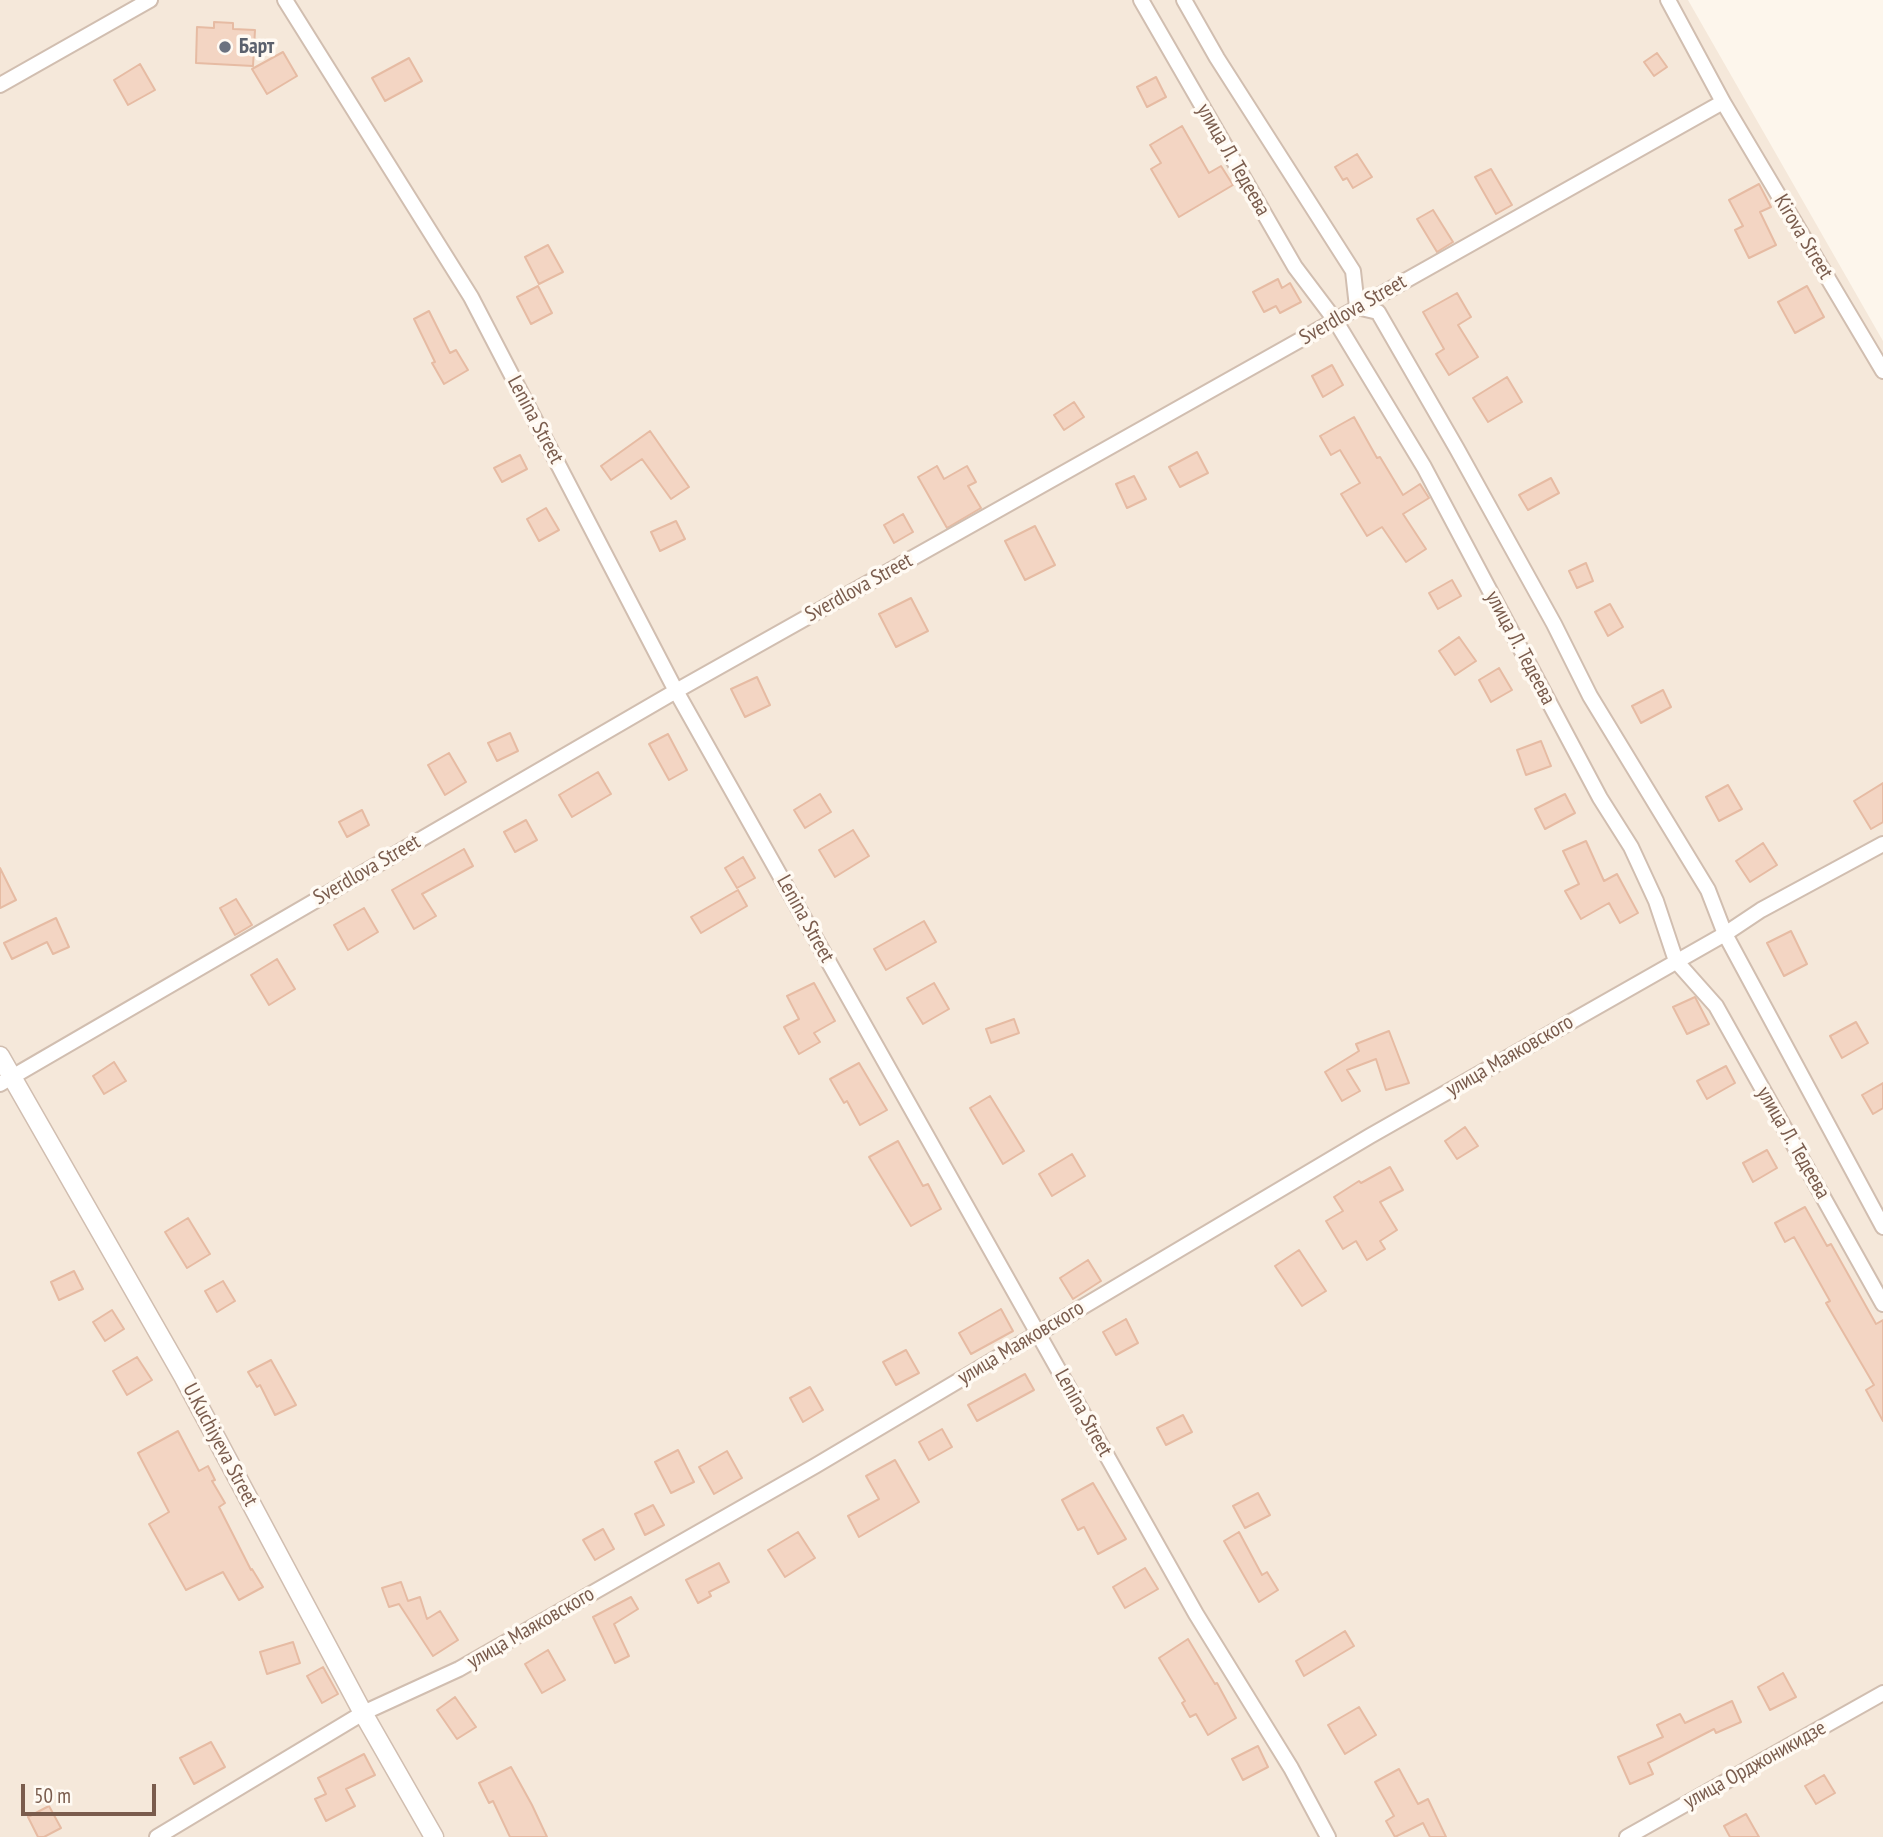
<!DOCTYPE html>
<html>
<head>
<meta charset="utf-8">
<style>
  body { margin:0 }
  #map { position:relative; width:1883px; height:1837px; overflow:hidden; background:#fdf6ec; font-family:"PT Sans Narrow",sans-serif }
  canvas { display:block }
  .scale { position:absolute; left:21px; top:1784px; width:135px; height:32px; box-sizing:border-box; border:4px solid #7a5c4d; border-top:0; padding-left:9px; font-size:21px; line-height:24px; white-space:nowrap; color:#7a5c4d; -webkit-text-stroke:5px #fffaf3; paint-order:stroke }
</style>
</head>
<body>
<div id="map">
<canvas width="1883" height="1837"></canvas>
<div class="scale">50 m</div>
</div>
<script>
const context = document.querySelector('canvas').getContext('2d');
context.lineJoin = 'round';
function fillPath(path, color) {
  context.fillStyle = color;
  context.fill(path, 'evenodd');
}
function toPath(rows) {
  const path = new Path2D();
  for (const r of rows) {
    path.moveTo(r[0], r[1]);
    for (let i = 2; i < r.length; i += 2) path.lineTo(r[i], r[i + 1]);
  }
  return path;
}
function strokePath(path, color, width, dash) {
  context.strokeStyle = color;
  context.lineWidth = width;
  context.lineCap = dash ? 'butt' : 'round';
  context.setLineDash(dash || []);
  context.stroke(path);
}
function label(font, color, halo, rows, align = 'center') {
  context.font = font + ' "PT Sans Narrow",sans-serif';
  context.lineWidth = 7;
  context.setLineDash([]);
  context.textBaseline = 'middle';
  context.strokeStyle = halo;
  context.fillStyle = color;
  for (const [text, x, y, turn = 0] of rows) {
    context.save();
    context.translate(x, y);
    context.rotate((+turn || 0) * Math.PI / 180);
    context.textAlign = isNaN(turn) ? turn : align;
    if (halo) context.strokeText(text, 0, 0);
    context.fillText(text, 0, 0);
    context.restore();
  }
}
const residential = toPath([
  [0,0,1688,0,1883,341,1883,1837,0,1837]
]);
const building = toPath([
  [214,22,233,23,233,29,255,30,253,66,196,63,197,27,214,28,214,22],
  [283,52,297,76,267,94,252,69,283,52],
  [1657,53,1667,67,1654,76,1644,62,1657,53],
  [409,58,422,81,385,101,372,78,409,58],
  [140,64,155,90,128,105,114,80,140,64],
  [1156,77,1166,97,1147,107,1137,87,1156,77],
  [1182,126,1209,173,1221,166,1233,185,1179,217,1151,169,1161,163,1150,145,1182,126],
  [1357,154,1372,177,1353,188,1347,178,1343,180,1335,167,1357,154],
  [1491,169,1512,205,1496,214,1475,177,1491,169],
  [1759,184,1771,207,1760,212,1776,245,1749,258,1735,230,1743,226,1729,200,1759,184],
  [1433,210,1453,242,1437,252,1417,219,1433,210],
  [548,245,563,272,539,284,525,257,548,245],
  [1278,279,1282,288,1290,283,1301,302,1280,313,1276,306,1264,312,1253,292,1278,279],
  [538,286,552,313,531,324,517,297,538,286],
  [1807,286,1824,317,1795,333,1778,302,1807,286],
  [1457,293,1471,317,1458,325,1478,357,1449,375,1436,354,1444,349,1423,312,1457,293],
  [429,311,450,353,456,350,468,370,444,384,432,363,435,362,414,319,429,311],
  [1332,365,1343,385,1323,397,1312,376,1332,365],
  [1507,377,1522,402,1488,422,1473,398,1507,377],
  [1074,402,1084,417,1064,430,1054,415,1074,402],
  [1354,417,1377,458,1380,457,1403,495,1420,484,1429,498,1403,514,1426,549,1406,562,1382,527,1367,536,1341,494,1360,483,1340,450,1331,455,1320,436,1354,417],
  [650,431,689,487,671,499,642,459,611,480,601,466,650,431],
  [1197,452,1208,473,1180,487,1169,467,1197,452],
  [520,455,527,469,502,482,494,468,520,455],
  [937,466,944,479,967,466,976,482,968,486,981,508,947,528,918,477,937,466],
  [1134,476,1146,499,1127,508,1116,484,1134,476],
  [1551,478,1559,493,1528,510,1519,495,1551,478],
  [546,508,559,530,539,541,527,519,546,508],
  [903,514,913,532,894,543,884,525,903,514],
  [676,521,685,539,660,551,651,532,676,521],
  [1035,526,1055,565,1025,580,1005,541,1035,526],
  [1586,563,1593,581,1577,588,1569,571,1586,563],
  [1452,580,1461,596,1438,609,1429,593,1452,580],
  [911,598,928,631,896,647,879,614,911,598],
  [1610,604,1623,627,1608,636,1595,612,1610,604],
  [1459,637,1476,661,1455,675,1439,651,1459,637],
  [1499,668,1512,690,1491,702,1479,680,1499,668],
  [757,677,770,705,745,717,731,689,757,677],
  [1663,690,1671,707,1641,723,1632,706,1663,690],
  [510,733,518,751,497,761,488,743,510,733],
  [668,734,687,770,669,780,649,744,668,734],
  [1541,741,1551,766,1526,775,1517,750,1541,741],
  [449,753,466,782,445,795,428,765,449,753],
  [598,772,611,794,572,817,559,795,598,772],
  [1883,783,1883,822,1871,829,1854,801,1883,783],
  [1728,785,1742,809,1719,821,1706,797,1728,785],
  [820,794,831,812,805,828,794,810,820,794],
  [1565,794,1575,813,1545,829,1535,809,1565,794],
  [362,810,369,825,347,837,339,822,362,810],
  [526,820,537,840,515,852,504,832,526,820],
  [853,830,869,856,835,877,819,850,853,830],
  [1586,841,1604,881,1617,874,1638,913,1620,923,1609,903,1581,919,1565,891,1579,884,1563,851,1586,841],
  [1763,843,1777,865,1750,882,1736,861,1763,843],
  [464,849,473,866,422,894,436,916,414,929,392,890,464,849],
  [743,857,755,878,737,888,725,868,743,857],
  [0,868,16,900,0,908,0,868],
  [738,890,747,906,701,933,691,917,738,890],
  [236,899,252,925,235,935,220,908,236,899],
  [364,908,378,932,348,950,334,925,364,908],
  [56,918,69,947,53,954,47,942,12,959,4,943,56,918],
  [924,921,936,942,886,970,874,949,924,921],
  [1791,931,1807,964,1784,976,1767,943,1791,931],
  [277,959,295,989,269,1005,251,975,277,959],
  [814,983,835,1021,814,1033,820,1042,799,1054,784,1027,799,1019,787,996,814,983],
  [934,983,949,1009,923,1024,907,998,934,983],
  [1695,997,1709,1024,1687,1034,1673,1007,1695,997],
  [1014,1019,1019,1033,991,1043,986,1029,1014,1019],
  [1856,1022,1868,1043,1842,1058,1830,1036,1856,1022],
  [1389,1031,1409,1083,1386,1090,1376,1059,1347,1070,1360,1091,1342,1101,1325,1072,1359,1051,1356,1044,1389,1031],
  [114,1062,126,1081,104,1094,93,1076,114,1062],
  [859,1063,887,1110,860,1125,847,1101,844,1103,830,1079,859,1063],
  [1726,1066,1735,1083,1707,1099,1697,1081,1726,1066],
  [1883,1083,1883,1108,1873,1114,1862,1095,1883,1083],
  [990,1096,1024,1151,1003,1164,970,1108,990,1096],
  [1465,1127,1478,1146,1457,1159,1445,1141,1465,1127],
  [898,1141,923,1186,928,1184,941,1209,911,1226,869,1157,898,1141],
  [1767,1150,1777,1168,1753,1182,1743,1163,1767,1150],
  [1072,1154,1085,1176,1052,1196,1039,1174,1072,1154],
  [1390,1167,1403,1190,1380,1202,1397,1230,1380,1241,1385,1249,1367,1260,1356,1241,1343,1249,1326,1221,1343,1211,1334,1197,1359,1181,1361,1183,1390,1167],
  [1805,1207,1827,1246,1831,1244,1876,1324,1883,1320,1883,1421,1866,1390,1874,1385,1826,1303,1830,1301,1794,1237,1785,1242,1775,1223,1805,1207],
  [188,1218,210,1254,187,1268,165,1232,188,1218],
  [1299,1250,1326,1291,1302,1306,1275,1266,1299,1250],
  [1088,1260,1101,1281,1073,1299,1060,1278,1088,1260],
  [74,1271,83,1289,59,1300,51,1282,74,1271],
  [223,1281,235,1301,217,1312,205,1291,223,1281],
  [1001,1309,1013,1331,971,1354,959,1333,1001,1309],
  [112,1310,124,1329,105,1341,93,1322,112,1310],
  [1126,1319,1138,1343,1116,1355,1103,1332,1126,1319],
  [906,1350,919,1373,896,1385,883,1362,906,1350],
  [137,1357,152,1380,127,1395,113,1371,137,1357],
  [271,1360,296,1405,275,1415,260,1385,257,1387,248,1372,271,1360],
  [1025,1374,1034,1390,977,1421,968,1405,1025,1374],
  [810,1387,823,1410,803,1422,790,1398,810,1387],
  [1183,1415,1192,1432,1166,1445,1157,1428,1183,1415],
  [942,1429,952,1447,929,1460,919,1442,942,1429],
  [178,1431,199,1471,208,1466,215,1480,212,1481,225,1503,219,1507,251,1570,252,1569,263,1587,239,1600,223,1572,186,1590,149,1524,169,1512,138,1453,178,1431],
  [678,1450,694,1482,671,1493,655,1462,678,1450],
  [727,1451,742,1478,714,1494,699,1467,727,1451],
  [895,1460,919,1502,859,1537,848,1516,879,1499,866,1476,895,1460],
  [1093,1483,1126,1539,1098,1554,1084,1527,1078,1530,1062,1500,1093,1483],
  [1258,1493,1270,1515,1245,1528,1233,1506,1258,1493],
  [653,1505,664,1525,645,1535,635,1514,653,1505],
  [603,1529,614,1549,595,1560,583,1540,603,1529],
  [798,1532,815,1558,785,1577,768,1550,798,1532],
  [1239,1532,1262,1575,1267,1572,1278,1590,1259,1602,1224,1541,1239,1532],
  [719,1563,729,1582,709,1592,711,1596,698,1603,686,1580,719,1563],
  [1145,1568,1158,1589,1125,1608,1113,1587,1145,1568],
  [401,1582,408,1601,420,1597,427,1619,440,1611,458,1640,433,1656,399,1604,389,1607,382,1588,401,1582],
  [631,1597,638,1609,614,1624,629,1656,615,1663,593,1617,631,1597],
  [1345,1631,1354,1646,1304,1676,1296,1661,1345,1631],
  [1188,1639,1215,1684,1217,1683,1236,1718,1208,1735,1196,1714,1190,1717,1182,1703,1185,1701,1159,1658,1188,1639],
  [293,1642,300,1663,267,1674,260,1652,293,1642],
  [548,1650,565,1680,542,1693,525,1664,548,1650],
  [323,1667,338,1694,322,1703,307,1676,323,1667],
  [1783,1673,1796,1697,1770,1710,1758,1687,1783,1673],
  [455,1697,476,1727,457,1739,437,1710,455,1697],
  [1732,1701,1741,1722,1716,1733,1714,1729,1648,1763,1653,1774,1630,1784,1618,1757,1663,1737,1657,1725,1680,1714,1685,1723,1732,1701],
  [1359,1707,1376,1735,1345,1754,1328,1725,1359,1707],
  [211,1742,225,1767,194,1784,180,1758,211,1742],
  [1258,1746,1268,1767,1243,1780,1232,1759,1258,1746],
  [364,1754,375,1775,346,1789,355,1806,326,1821,315,1799,326,1794,318,1778,364,1754],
  [511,1767,532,1805,547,1837,510,1837,493,1801,489,1803,479,1783,511,1767],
  [1399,1769,1418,1804,1428,1799,1446,1837,1430,1837,1423,1823,1395,1837,1386,1821,1394,1816,1375,1782,1399,1769],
  [1824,1775,1835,1793,1816,1804,1805,1786,1824,1775],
  [49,1806,61,1828,44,1837,38,1837,28,1817,49,1806],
  [1746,1814,1759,1837,1730,1837,1724,1826,1746,1814]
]);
const minor = toPath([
  [285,0,471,297,676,691,1196,1614,1291,1768,1328,1837],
  [1141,0,1295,267,1335,320,1424,467,1600,798,1631,847,1656,901,1676,961,1716,1006,1883,1304],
  [1184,0,1217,58,1353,271,1357,307,1378,312,1457,449,1554,624,1590,696,1708,890,1725,934,1883,1227],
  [1668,0,1723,102,1883,371],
  [0,85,150,0],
  [0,1084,676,691,1723,102],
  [157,1837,363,1713,459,1669,815,1466,1370,1136,1725,934,1761,910,1883,844],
  [1627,1837,1883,1693]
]);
const tertiary = toPath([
  [0,1056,183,1376,363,1713,434,1837]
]);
const markers = [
  [225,47,7,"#6b7280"]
];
const worshipNames = [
  ["Барт",239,47]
];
const streetNames = [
  ["улица Л. Тедеева",1233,160,60],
  ["Kirova Street",1803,237,59],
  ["Sverdlova Street",1353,310,-30],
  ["Lenina Street",535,420,62],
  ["Sverdlova Street",859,588,-29],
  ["улица Л. Тедеева",1520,648,62],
  ["Sverdlova Street",367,870,-30],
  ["Lenina Street",805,919,61],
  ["улица Маяковского",1510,1056,-30],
  ["улица Л. Тедеева",1793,1143,60],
  ["улица Маяковского",1021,1343,-31],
  ["Lenina Street",1083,1413,61],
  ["U.Kuchiyeva Street",220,1445,62],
  ["улица Маяковского",531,1628,-30],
  ["улица Орджоникидзе",1755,1765,-29]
];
fillPath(residential, '#f5e8da');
fillPath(building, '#f3d5c3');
strokePath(building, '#e6bba3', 2);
strokePath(minor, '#d1beb0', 18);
strokePath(tertiary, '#d1beb0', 21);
strokePath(minor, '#fff', 14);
strokePath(tertiary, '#fff', 18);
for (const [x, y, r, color] of markers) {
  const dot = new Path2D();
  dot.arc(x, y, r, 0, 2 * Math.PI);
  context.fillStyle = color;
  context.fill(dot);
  strokePath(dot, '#fffaf3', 2.5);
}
label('bold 21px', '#5b616d', '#fffaf3', worshipNames, 'left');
label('21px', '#7a5c4d', '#fffaf3', streetNames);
</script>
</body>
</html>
